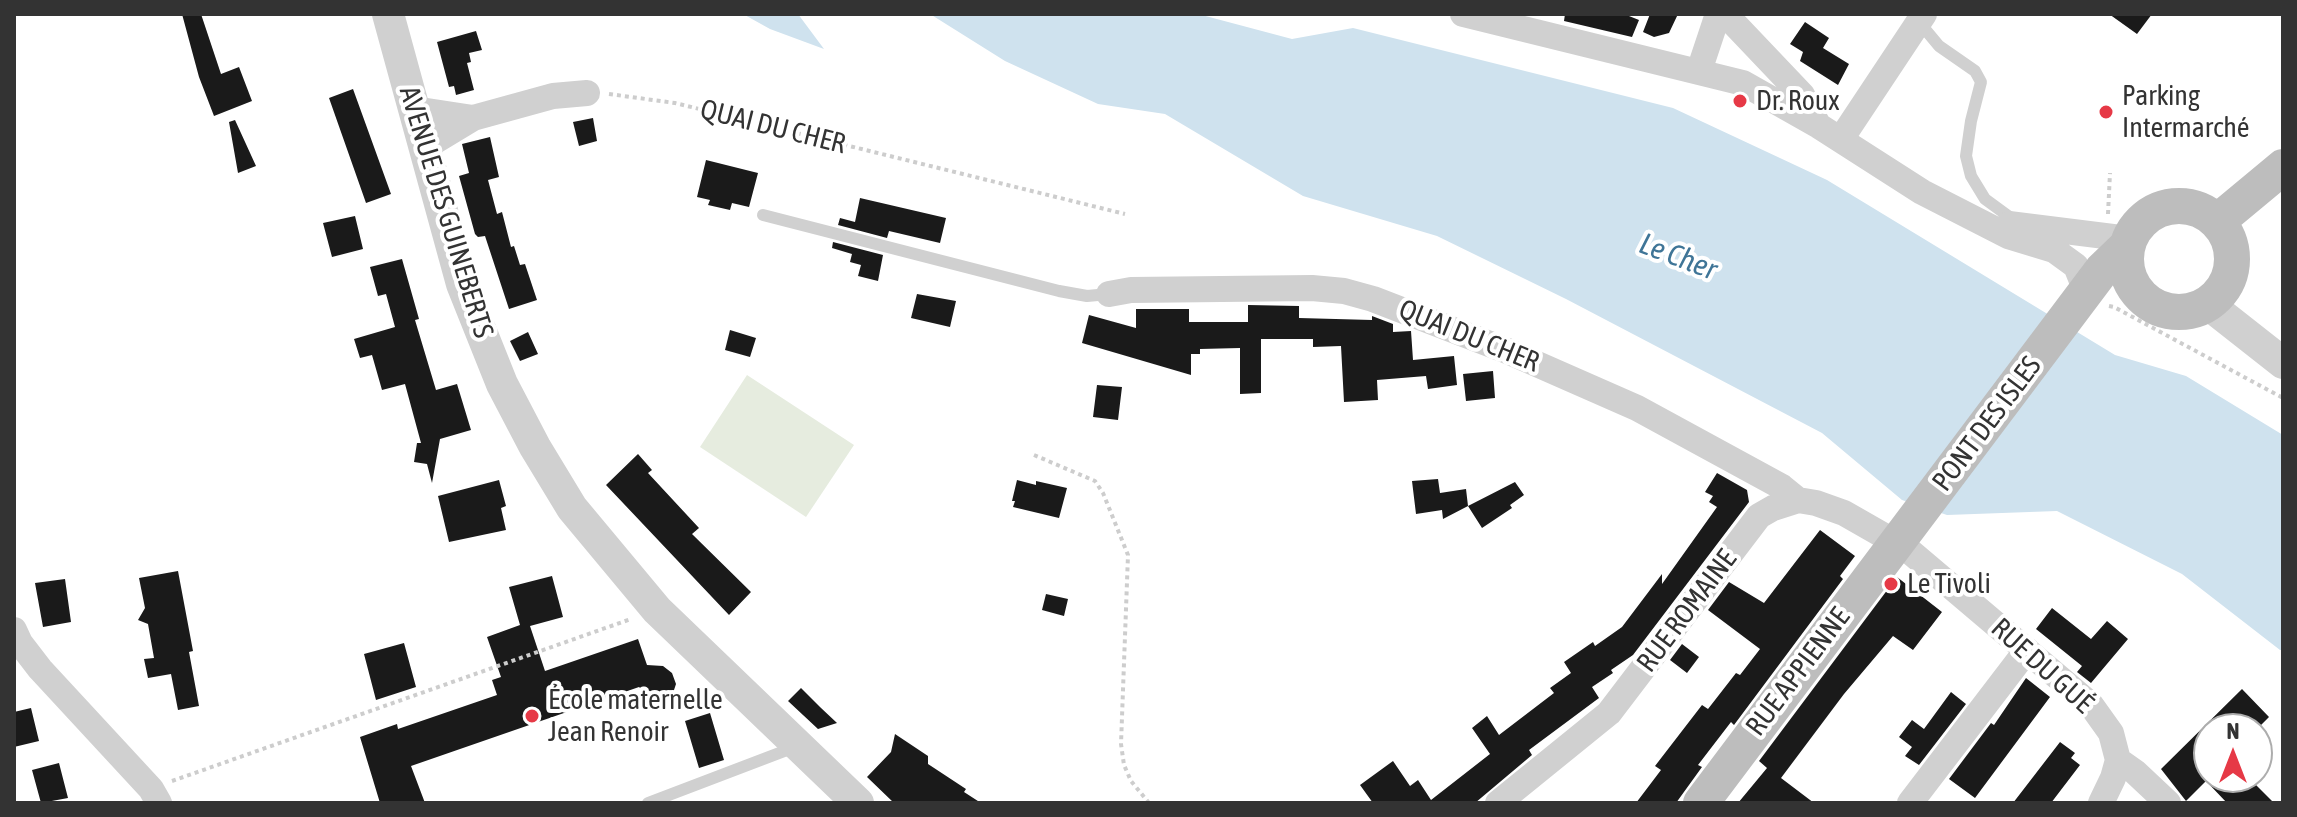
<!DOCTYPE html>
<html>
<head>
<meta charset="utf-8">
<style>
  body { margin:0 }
  #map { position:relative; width:2297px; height:817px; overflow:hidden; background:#fff; font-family:"Asap Condensed",sans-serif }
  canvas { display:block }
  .frame { position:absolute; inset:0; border:16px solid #333; pointer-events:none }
  .north { position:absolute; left:2193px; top:713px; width:80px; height:80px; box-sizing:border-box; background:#fff; border:2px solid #adadad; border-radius:50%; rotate:0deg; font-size:22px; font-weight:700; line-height:32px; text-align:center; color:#333 }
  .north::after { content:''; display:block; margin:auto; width:28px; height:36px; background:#e63946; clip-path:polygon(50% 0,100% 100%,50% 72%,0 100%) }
</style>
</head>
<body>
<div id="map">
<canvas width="2297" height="817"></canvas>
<div class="frame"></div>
<div class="north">N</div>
</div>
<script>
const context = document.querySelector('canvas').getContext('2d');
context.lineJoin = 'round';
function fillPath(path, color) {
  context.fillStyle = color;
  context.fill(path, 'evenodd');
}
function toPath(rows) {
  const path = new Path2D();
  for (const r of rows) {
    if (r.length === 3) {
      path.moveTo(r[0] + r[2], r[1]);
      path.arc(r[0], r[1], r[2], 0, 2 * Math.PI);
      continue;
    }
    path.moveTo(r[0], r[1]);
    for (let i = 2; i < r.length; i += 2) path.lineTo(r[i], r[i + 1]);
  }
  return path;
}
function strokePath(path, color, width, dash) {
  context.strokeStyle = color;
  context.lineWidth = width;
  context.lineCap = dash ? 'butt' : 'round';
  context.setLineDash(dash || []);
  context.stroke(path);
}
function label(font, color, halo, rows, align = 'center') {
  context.font = font + ' "Asap Condensed",sans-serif';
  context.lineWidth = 8;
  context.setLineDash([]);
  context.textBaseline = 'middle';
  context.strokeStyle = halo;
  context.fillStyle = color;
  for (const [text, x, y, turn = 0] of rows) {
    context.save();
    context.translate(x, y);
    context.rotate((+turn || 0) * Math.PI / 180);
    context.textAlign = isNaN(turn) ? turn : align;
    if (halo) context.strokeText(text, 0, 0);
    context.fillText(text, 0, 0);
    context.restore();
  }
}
const green = toPath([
  [747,375,854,445,806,517,700,447]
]);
const water = toPath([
  [743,14,798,14,824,49,770,29],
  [930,14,1198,14,1292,39,1353,28,1673,108,1827,180,2115,355,2186,376,2283,435,2283,650,2280,650,2182,574,2057,511,1947,515,1902,500,1822,433,1566,299,1437,236,1303,196,1165,114,1098,104,1005,61]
]);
const building = toPath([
  [182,14,201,14,221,74,239,67,252,101,214,116,199,77],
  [1565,14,1624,14,1639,20,1632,37,1564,21],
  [1650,14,1678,14,1669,33,1654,37,1643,32],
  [2109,14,2152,14,2137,34],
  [1805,22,1829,38,1823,48,1849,64,1838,85,1800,61,1803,52,1790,44],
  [476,31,482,50,469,53,471,62,467,63,474,90,456,95,454,86,449,87,437,42],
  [353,89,391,194,366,203,329,98],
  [593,118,597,141,579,146,573,122],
  [235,120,256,166,238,173,229,122],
  [490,137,499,177,488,180,497,214,502,212,511,247,514,246,520,265,525,264,537,300,509,309,485,236,478,237,475,234,459,176,469,173,462,144],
  [706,160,758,173,749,207,732,203,730,210,708,205,710,200,697,197],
  [860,198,946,218,940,243,889,231,887,238,838,225,840,218,855,222],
  [355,216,363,249,332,257,323,223],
  [833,242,883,255,878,281,858,276,861,265,850,262,852,254,832,248],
  [402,259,419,319,415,320,436,390,457,384,471,430,440,439,432,483,427,464,414,462,417,443,421,443,405,384,382,390,372,355,360,358,354,339,395,327,386,294,378,296,370,267],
  [917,294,956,301,950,327,911,318],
  [1248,305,1299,306,1299,318,1372,320,1372,316,1393,324,1393,332,1411,331,1413,360,1454,356,1457,385,1428,389,1426,376,1377,380,1378,400,1344,402,1341,346,1313,347,1313,339,1261,339,1261,393,1240,394,1240,348,1200,349,1200,354,1191,354,1191,375,1082,343,1089,315,1136,328,1136,309,1189,309,1189,322,1248,322],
  [730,330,756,338,750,357,725,350],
  [528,332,538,354,520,361,510,341],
  [1493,371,1495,398,1466,401,1463,374],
  [1097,385,1122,387,1118,420,1093,417],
  [638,454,652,470,648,473,699,528,692,534,751,592,729,615,606,485],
  [1717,473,1747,490,1749,502,1633,655,1611,670,1613,673,1592,687,1599,698,1529,750,1532,755,1475,803,1373,803,1360,785,1393,761,1410,786,1418,780,1431,800,1490,754,1472,728,1487,716,1499,735,1554,693,1550,688,1571,673,1564,662,1593,642,1595,646,1622,627,1662,574,1662,584,1717,507,1709,502,1713,496,1705,492],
  [1438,479,1440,493,1466,489,1468,506,1515,482,1524,495,1510,505,1512,508,1482,528,1468,506,1443,519,1442,510,1416,514,1412,481],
  [499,480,506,506,501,508,506,530,449,542,438,496],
  [1017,480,1036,485,1036,481,1067,488,1059,518,1013,507,1015,501,1012,501],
  [1820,530,1855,556,1840,576,1843,579,1734,725,1731,722,1698,765,1702,767,1676,803,1636,803,1661,770,1655,766,1702,705,1708,709,1736,673,1740,675,1760,649,1708,610,1729,582,1764,603],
  [178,571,193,651,189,652,199,706,178,710,171,674,148,678,144,659,154,658,148,624,138,620,145,608,139,578],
  [552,576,563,617,530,626,545,671,638,639,647,665,663,666,672,673,676,684,674,690,668,697,660,700,652,698,639,687,411,766,425,803,380,803,360,737,397,724,398,729,497,695,492,680,501,677,487,637,520,625,509,587],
  [1897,577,1942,612,1913,650,1893,636,1844,694,1781,778,1814,803,1738,803,1767,768,1759,761],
  [65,579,71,622,43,627,35,583],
  [1046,594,1068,599,1064,616,1042,610],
  [2052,608,2091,639,2107,621,2128,639,2091,683,2077,672,2082,666,2036,629],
  [404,643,416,687,376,700,364,654],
  [1682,644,1699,657,1687,673,1670,660],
  [2026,678,2050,697,1975,798,1949,779,1991,723,1994,725],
  [801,688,820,707,837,723,818,729,788,701],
  [2242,689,2269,717,2257,729,2209,729,2209,777,2248,777,2274,803,2227,803,2206,781,2186,801,2161,769],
  [1951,692,1966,704,1919,765,1905,756,1912,747,1899,737,1912,720,1924,729],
  [31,708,39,741,14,747,14,712],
  [710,713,724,760,699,768,685,721],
  [895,734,928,756,928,764,966,789,964,792,981,803,894,803,867,777,891,752],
  [2060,742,2075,753,2071,758,2080,765,2051,803,2013,803],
  [59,763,68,798,41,803,32,770]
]);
const path = toPath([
  [609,94,675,103,1125,214],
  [2108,214,2110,173],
  [2109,306,2114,307,2283,398],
  [1034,455,1095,481,1103,493,1128,555,1121,744,1124,765,1131,781,1149,803],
  [172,781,631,619]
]);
const service = toPath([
  [1919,22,1939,46,1975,71,1981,82,1971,121,1966,156,1971,176,1985,199,2015,221],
  [763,215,1059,291,1087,296,1109,294],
  [648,803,795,747]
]);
const minor = toPath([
  [1463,14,1743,83,1819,126,1922,192,2008,236,2054,250,2076,266,2086,291],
  [1725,14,1802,95,1817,123],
  [1699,71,1718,14],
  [414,109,473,118],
  [1841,139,1924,14],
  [425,147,473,118,553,96,587,93],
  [2009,224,2129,239],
  [1109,294,1131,290,1312,288,1344,291,1373,299,1505,350,1637,408,1782,487,1798,500],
  [14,630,20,643,40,669,151,789,159,803],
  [1498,803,1609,713,1759,516,1773,508,1798,500,1816,503,1844,513,1907,549,2091,705,2111,733,2118,760,2135,772,2168,803],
  [1910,803,2027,650],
  [2101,803,2113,778,2118,760]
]);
const tertiary = toPath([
  [388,14,462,284,502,384,535,447,572,508,657,610,858,803],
  [2208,304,2283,363]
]);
const secondary = toPath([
  [2179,259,53],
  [2218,221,2283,167],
  [1701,803,2102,270,2127,246]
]);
const markers = [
  [1740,101,8,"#e63946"],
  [2106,112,8,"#e63946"],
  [1891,584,8,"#e63946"],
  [532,716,8,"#e63946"]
];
const poiNames = [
  ["Parking",2122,96],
  ["Intermarché",2122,128],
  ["Dr. Roux",1756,101],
  ["Le Tivoli",1907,584],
  ["École maternelle",548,700],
  ["Jean Renoir",548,732]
];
const streetNames = [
  ["QUAI DU CHER",773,127,14],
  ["AVENUE DES GUINEBERTS",446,212,73],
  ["QUAI DU CHER",1469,336,22],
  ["PONT DES ISLES",1987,424,-53],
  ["RUE ROMAINE",1687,611,-53],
  ["RUE DU GUÉ",2042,666,42],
  ["RUE APPIENNE",1798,672,-53]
];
const waterNames = [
  ["Le Cher",1678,257,21]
];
fillPath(green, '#e6ecdf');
fillPath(water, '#cfe2ee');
fillPath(building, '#1a1a1a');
strokePath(path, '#cdcdcd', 4, [4, 4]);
strokePath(service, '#d0d0d0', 12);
strokePath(minor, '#d0d0d0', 26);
strokePath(tertiary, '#d0d0d0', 32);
strokePath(secondary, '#bdbdbd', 36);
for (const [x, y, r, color] of markers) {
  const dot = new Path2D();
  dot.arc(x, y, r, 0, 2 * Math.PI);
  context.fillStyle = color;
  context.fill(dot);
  strokePath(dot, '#fff', 3);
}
label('28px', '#333', '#fff', poiNames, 'left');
label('28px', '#333', '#fff', streetNames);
label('italic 30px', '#3f7597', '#fff', waterNames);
</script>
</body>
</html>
